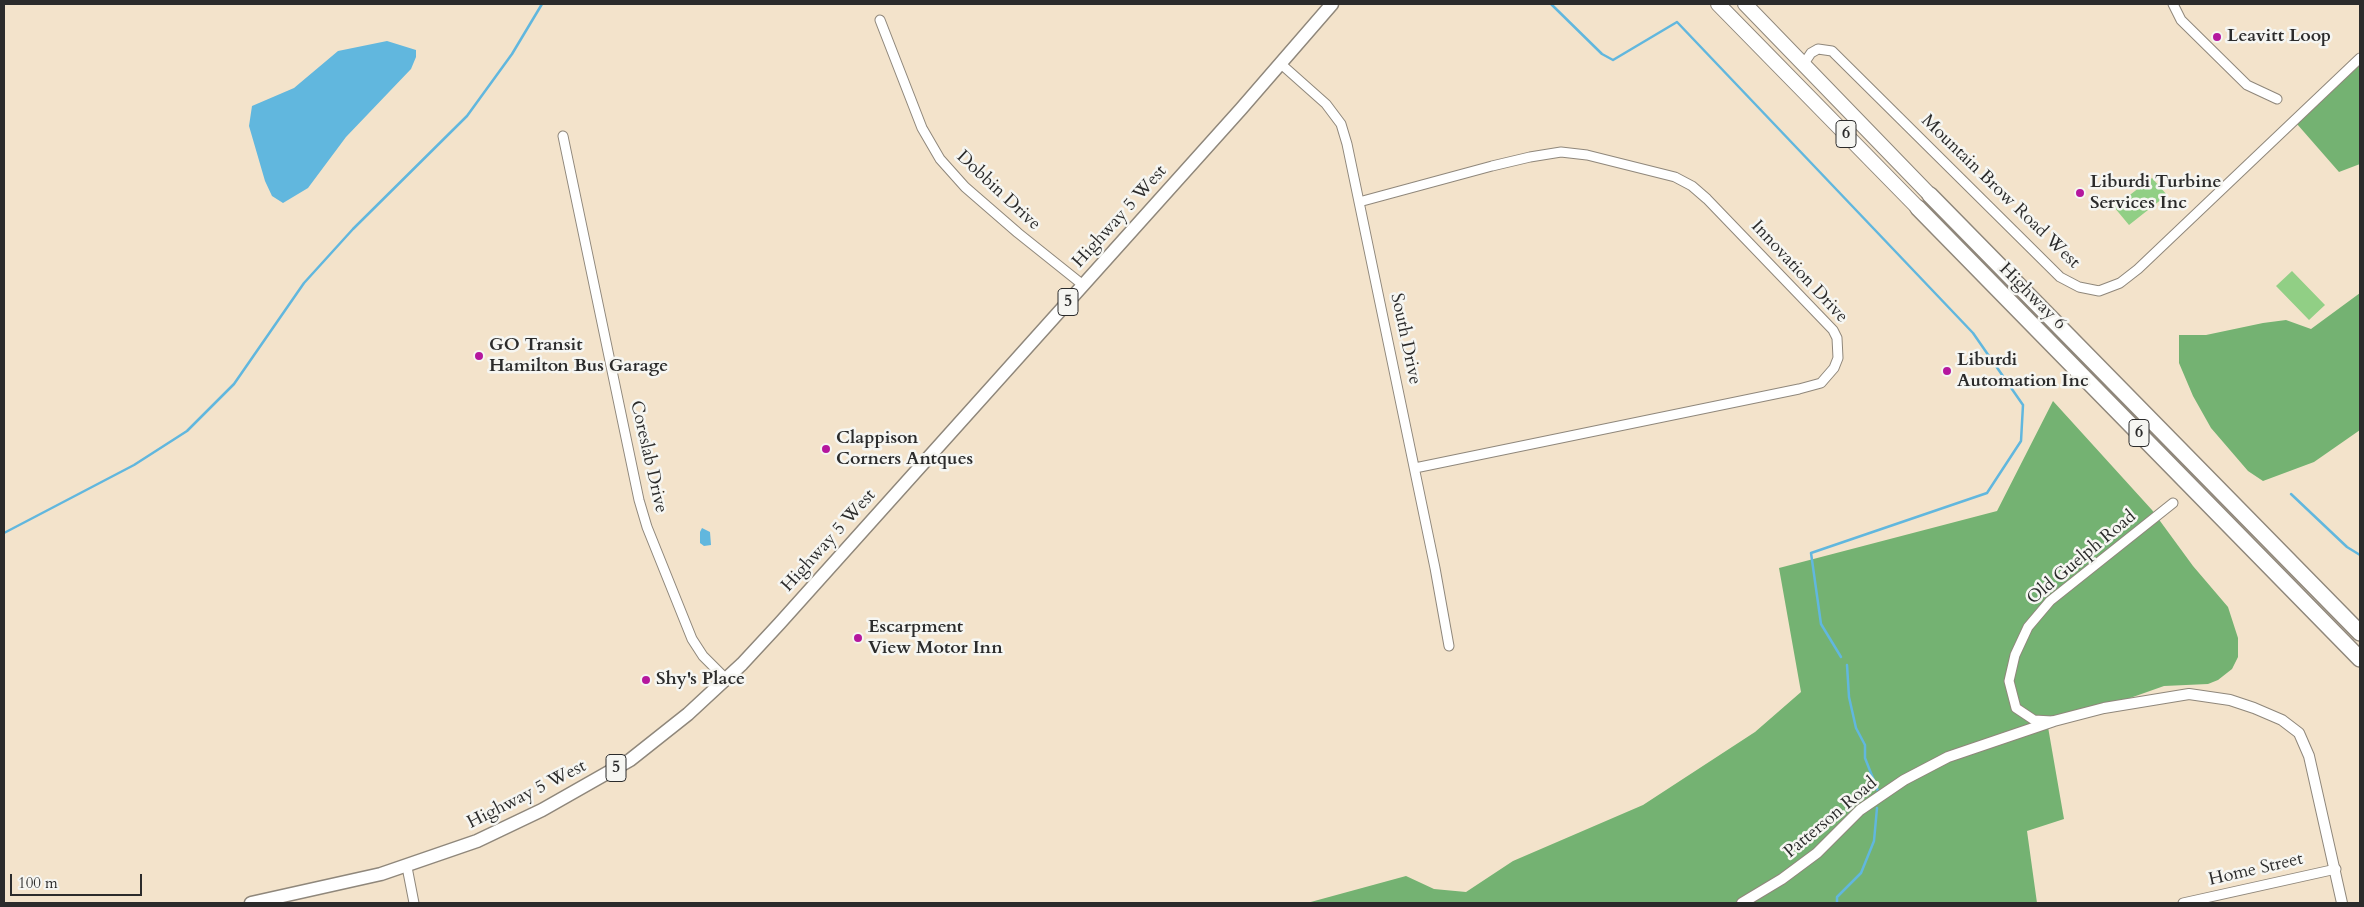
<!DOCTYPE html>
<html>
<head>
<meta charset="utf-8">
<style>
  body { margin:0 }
  #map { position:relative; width:2364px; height:907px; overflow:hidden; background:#f3e3cb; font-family:Cardo,serif }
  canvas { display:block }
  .frame { position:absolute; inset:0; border:5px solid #2b2b2b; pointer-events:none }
  .scale { position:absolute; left:10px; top:874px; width:132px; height:22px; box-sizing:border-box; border:2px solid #2b2b2b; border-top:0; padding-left:6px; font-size:15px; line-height:18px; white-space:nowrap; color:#2b2b2b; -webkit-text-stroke:4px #f6f6f2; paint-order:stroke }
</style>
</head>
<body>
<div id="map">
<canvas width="2364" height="907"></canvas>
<div class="frame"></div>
<div class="scale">100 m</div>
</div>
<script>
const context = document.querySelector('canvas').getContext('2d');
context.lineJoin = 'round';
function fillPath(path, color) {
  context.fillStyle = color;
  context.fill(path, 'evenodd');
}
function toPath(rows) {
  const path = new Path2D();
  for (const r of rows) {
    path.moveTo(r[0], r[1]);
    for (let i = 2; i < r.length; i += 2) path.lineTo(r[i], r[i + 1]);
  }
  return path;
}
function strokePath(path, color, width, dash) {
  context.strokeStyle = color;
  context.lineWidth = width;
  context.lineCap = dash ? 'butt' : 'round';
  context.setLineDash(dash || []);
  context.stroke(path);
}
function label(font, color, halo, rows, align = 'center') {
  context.font = font + ' Cardo,serif';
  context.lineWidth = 5;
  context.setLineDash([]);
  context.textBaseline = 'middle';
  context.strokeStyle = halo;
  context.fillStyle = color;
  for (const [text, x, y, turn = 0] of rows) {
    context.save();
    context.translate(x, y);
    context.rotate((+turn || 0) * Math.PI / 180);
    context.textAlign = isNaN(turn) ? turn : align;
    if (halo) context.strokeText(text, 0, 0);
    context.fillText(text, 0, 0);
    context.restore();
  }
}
const green = toPath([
  [2152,178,2167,195,2129,225,2114,207],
  [2292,271,2325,305,2309,320,2276,286]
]);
const forest = toPath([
  [2360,60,2360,164,2339,172,2297,124],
  [2360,293,2360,430,2314,462,2263,481,2248,471,2211,428,2193,396,2179,363,2179,335,2206,335,2263,323,2286,320,2311,329],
  [2053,401,2152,510,2193,566,2228,607,2238,638,2238,657,2232,669,2218,680,2208,684,2164,686,2048,727,2064,819,2027,831,2037,903,1307,903,1406,876,1434,889,1466,892,1513,861,1643,805,1755,732,1801,692,1779,568,1997,511]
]);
const water = toPath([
  [387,41,416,50,416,57,411,69,346,137,308,188,283,203,272,196,265,181,249,126,252,106,294,88,338,51],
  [702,528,710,532,711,545,704,546,700,543,700,532]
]);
const stream = toPath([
  [1551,4,1602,54,1613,60,1677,22,1973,333,2023,405,2021,441,1987,493,1811,553,1821,624,1841,657],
  [2291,494,2347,547,2360,555],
  [4,533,134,465,187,431,234,384,304,283,353,229,467,116,512,54,542,4],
  [1847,665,1849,697,1856,728,1865,745,1865,758,1878,791],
  [1837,903,1837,897,1861,873,1874,841,1877,808]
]);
const minor = toPath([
  [2173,4,2181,20,2247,85,2277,99],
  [880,20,922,128,940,159,965,187,1018,233,1083,285],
  [1281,64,1326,104,1341,124,1347,144,1435,568,1449,646],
  [1803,65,1811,53,1818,49,1832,51,2060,277,2079,287,2099,291,2120,283,2138,269,2360,58],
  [563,136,639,500,647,527,692,639,703,656,726,679],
  [1359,202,1492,166,1530,157,1561,152,1587,155,1675,177,1692,186,1707,199,1833,330,1837,338,1838,358,1834,368,1821,383,1799,389,1415,468],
  [2052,721,2034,720,2016,708,2009,681,2015,655,2028,627,2050,601,2173,503],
  [407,867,414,903],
  [2183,903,2336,869]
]);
const tertiary = toPath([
  [1742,903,1782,879,1817,853,1860,810,1904,780,1948,757,2054,721,2104,708,2189,694,2230,700,2254,708,2282,720,2299,733,2309,756,2342,903]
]);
const primary = toPath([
  [251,903,381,874,477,841,542,810,630,760,688,714,742,664,780,623,1241,109,1332,4]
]);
const trunk = toPath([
  [1718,4,1918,208],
  [1745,4,1930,195]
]);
const motorway = toPath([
  [1930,195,2360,633],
  [1918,208,2360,659]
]);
const markers = [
  [2217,37,5,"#b5179e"],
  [2080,193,5,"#b5179e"],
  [479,356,5,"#b5179e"],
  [1947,371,5,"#b5179e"],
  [826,449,5,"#b5179e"],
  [858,638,5,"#b5179e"],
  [646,680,5,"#b5179e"]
];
const shields = [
  [1846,134,20],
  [1068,302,20],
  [2139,433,20],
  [616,768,20]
];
const shieldNames = [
  ["6",1846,134],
  ["5",1068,302],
  ["6",2139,433],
  ["5",616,768]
];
const poiNames = [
  ["Leavitt Loop",2227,37],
  ["Liburdi Turbine",2090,183],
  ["Services Inc",2090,204],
  ["GO Transit",489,346],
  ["Hamilton Bus Garage",489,367],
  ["Liburdi",1957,361],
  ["Automation Inc",1957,382],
  ["Clappison",836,439],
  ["Corners Antques",836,460],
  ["Escarpment",868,628],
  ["View Motor Inn",868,649],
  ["Shy's Place",656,680]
];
const streetNames = [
  ["Dobbin Drive",998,191,43],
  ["Mountain Brow Road West",2000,192,44],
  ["Highway 5 West",1120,217,-48],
  ["Innovation Drive",1799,272,47],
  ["Highway 6",2032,297,45],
  ["South Drive",1405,339,78],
  ["Coreslab Drive",648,457,77],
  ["Highway 5 West",829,541,-48],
  ["Old Guelph Road",2082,558,-40],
  ["Highway 5 West",527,795,-27],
  ["Patterson Road",1831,818,-40],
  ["Home Street",2256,870,-13]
];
fillPath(green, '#91cf85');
fillPath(forest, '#74b272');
fillPath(water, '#61b7de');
strokePath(stream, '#61b7de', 2.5);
strokePath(minor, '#8f877b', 11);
strokePath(tertiary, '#8f877b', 12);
strokePath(primary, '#8f877b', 15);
strokePath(trunk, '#8f877b', 16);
strokePath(motorway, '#8f877b', 18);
strokePath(minor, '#fff', 9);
strokePath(tertiary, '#fff', 10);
strokePath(primary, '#fff', 12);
strokePath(trunk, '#fff', 14);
strokePath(motorway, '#fff', 15);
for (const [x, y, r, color] of markers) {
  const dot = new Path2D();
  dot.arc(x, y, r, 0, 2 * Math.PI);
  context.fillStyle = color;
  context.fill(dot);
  strokePath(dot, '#f6f6f2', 2);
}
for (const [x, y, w] of shields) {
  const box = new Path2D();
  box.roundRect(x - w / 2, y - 13.5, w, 27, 4);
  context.fillStyle = '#f6f6f2';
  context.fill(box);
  strokePath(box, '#2b2b2b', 1);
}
label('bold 16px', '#2b2b2b', null, shieldNames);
label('bold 18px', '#2b2b2b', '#f6f6f2', poiNames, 'left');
label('18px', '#2b2b2b', '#f6f6f2', streetNames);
</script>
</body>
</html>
